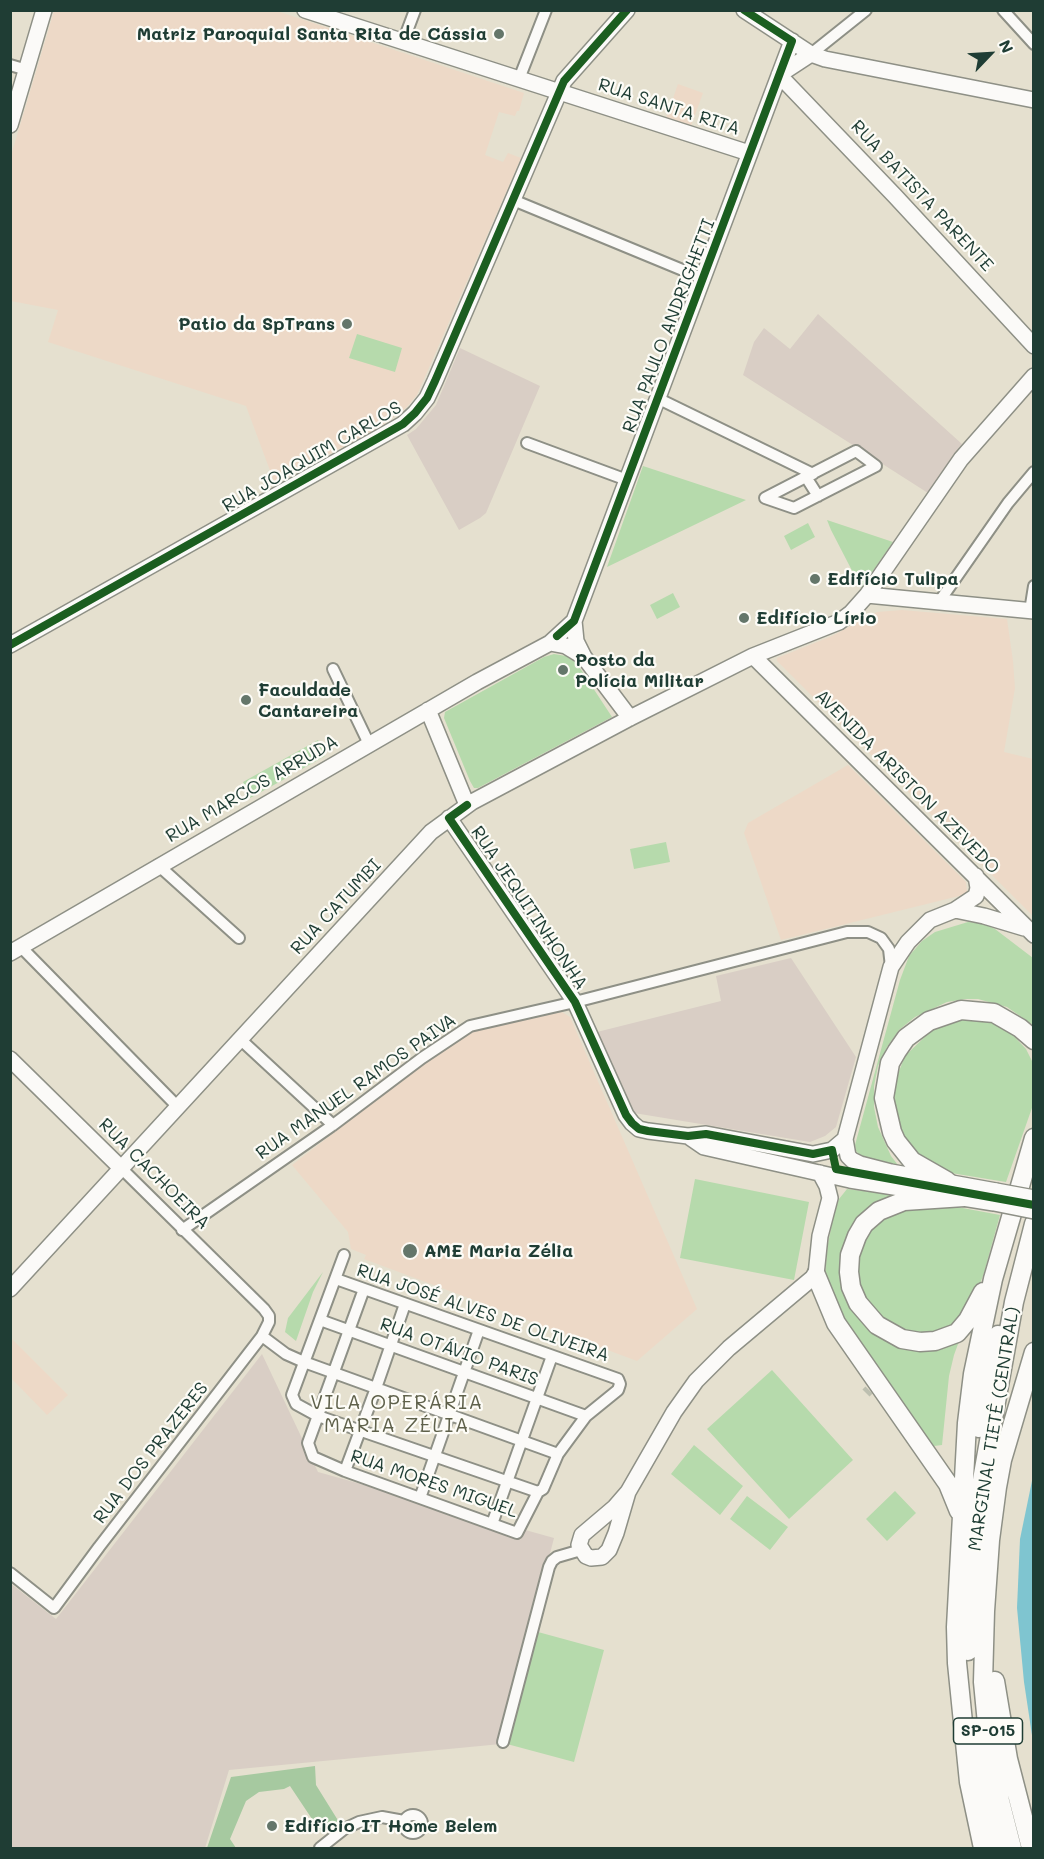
<!DOCTYPE html>
<html>
<head>
<meta charset="utf-8">
<style>
  body { margin:0 }
  #map { position:relative; width:1044px; height:1859px; overflow:hidden; background:#e5e0cf; font-family:Mali,sans-serif }
  canvas { display:block }
  .frame { position:absolute; inset:0; border:12px solid #1f3d34; pointer-events:none }
  .north { position:absolute; left:960px; top:24px; width:60px; height:60px; -webkit-text-stroke:4px #fdfcf7; paint-order:stroke; rotate:65deg; font-size:16px; font-weight:700; line-height:24px; text-align:center; color:#1f3d34 }
  .north::after { content:''; display:block; margin:auto; width:21px; height:27px; background:#1f3d34; clip-path:polygon(50% 0,100% 100%,50% 72%,0 100%) }
</style>
</head>
<body>
<div id="map">
<canvas width="1044" height="1859"></canvas>
<div class="frame"></div>
<div class="north">N</div>
</div>
<script>
const context = document.querySelector('canvas').getContext('2d');
context.lineJoin = 'round';
function fillPath(path, color) {
  context.fillStyle = color;
  context.fill(path, 'evenodd');
}
function toPath(rows) {
  const path = new Path2D();
  for (const r of rows) {
    if (r.length === 3) {
      path.moveTo(r[0] + r[2], r[1]);
      path.arc(r[0], r[1], r[2], 0, 2 * Math.PI);
      continue;
    }
    path.moveTo(r[0], r[1]);
    for (let i = 2; i < r.length; i += 2) path.lineTo(r[i], r[i + 1]);
  }
  return path;
}
function strokePath(path, color, width, dash) {
  context.strokeStyle = color;
  context.lineWidth = width;
  context.lineCap = dash ? 'butt' : 'round';
  context.setLineDash(dash || []);
  context.stroke(path);
}
function label(font, color, halo, rows, align = 'center') {
  context.font = font + ' Mali,sans-serif';
  context.lineWidth = 4.5;
  context.setLineDash([]);
  context.textBaseline = 'middle';
  context.strokeStyle = halo;
  context.fillStyle = color;
  for (const [text, x, y, turn = 0] of rows) {
    context.save();
    context.translate(x, y);
    context.rotate((+turn || 0) * Math.PI / 180);
    context.textAlign = isNaN(turn) ? turn : align;
    if (halo) context.strokeText(text, 0, 0);
    context.fillText(text, 0, 0);
    context.restore();
  }
}
const built = toPath([
  [54,11,277,11,524,93,519,111,517,111,515,116,499,112,485,155,503,162,508,153,521,158,417,395,406,408,381,426,275,484,246,406,48,342,58,310,11,301,10,159],
  [678,84,703,93,691,126,666,118],
  [902,610,1007,619,1013,661,1015,688,1004,752,1033,759,1033,758,1033,916,777,661,777,658,832,636,877,612],
  [848,765,966,882,967,893,959,896,781,940,744,833,748,823],
  [562,1012,570,1017,697,1309,637,1361,364,1259,366,1255,351,1249,348,1232,292,1165,428,1060,472,1030],
  [10,1337,68,1395,47,1415,11,1378]
]);
const industrial = toPath([
  [818,314,962,444,928,493,743,375,754,342,764,328,790,349],
  [460,348,540,386,486,513,480,518,459,530,407,435,416,429,436,405],
  [791,958,856,1057,836,1127,825,1136,810,1142,634,1113,597,1032,721,1001,716,976],
  [262,1354,318,1472,554,1538,501,1744,229,1770,205,1848,11,1848,10,1583,56,1619]
]);
const green = toPath([
  [357,334,402,348,395,372,349,358],
  [643,466,746,500,607,567],
  [827,520,893,542,861,588,831,530],
  [808,523,815,537,791,550,784,536],
  [673,593,680,607,657,619,650,605],
  [554,654,566,656,576,662,612,717,478,788,474,788,470,781,444,718,445,712,544,657],
  [318,740,325,756,302,769,299,764,289,769,292,775,250,798,243,782],
  [666,842,670,862,634,869,630,849],
  [968,922,982,923,995,929,1033,958,1033,1025,1007,1007,978,999,966,999,947,1002,915,1017,899,1030,887,1047,878,1066,874,1086,874,1107,878,1127,891,1156,898,1165,861,1156,856,1151,855,1145,900,980,909,956,922,941,935,932],
  [958,1019,984,1019,1008,1030,1026,1049,1032,1061,1033,1105,1006,1182,951,1173,921,1157,904,1137,894,1117,892,1099,894,1084,905,1056,934,1028],
  [695,1179,809,1202,794,1280,680,1258],
  [847,1189,888,1194,1000,1215,984,1273,954,1355,949,1376,942,1445,926,1447,844,1322,825,1274,828,1244,833,1218,839,1199],
  [323,1272,313,1292,296,1341,285,1332,288,1318],
  [772,1370,853,1460,789,1519,707,1429],
  [694,1445,743,1486,720,1515,671,1474],
  [895,1491,916,1513,887,1541,866,1519],
  [747,1496,788,1527,770,1550,730,1519],
  [538,1632,604,1650,574,1762,507,1744]
]);
const forest = toPath([
  [315,1766,316,1785,339,1822,322,1834,290,1786,284,1789,259,1792,246,1801,230,1839,236,1848,207,1848,231,1777]
]);
const water = toPath([
  [1033,1476,1033,1742,1024,1682,1017,1608,1020,1539]
]);
const streetTunnel = toPath([
  [866,1393,869,1390]
]);
const street = toPath([
  [1003,10,1034,44],
  [403,42,415,10],
  [811,54,866,10],
  [10,65,27,70],
  [519,79,546,10],
  [513,200,702,278],
  [657,398,813,474],
  [527,443,627,480],
  [856,451,876,466,794,508,765,498,856,451],
  [806,477,818,496],
  [939,602,1008,503,1034,472],
  [1030,611,1034,586],
  [333,669,369,744],
  [158,865,239,938],
  [21,947,178,1107],
  [240,1039,333,1125],
  [182,1230,333,1125,422,1058,470,1026,575,1002,847,932,868,932,881,938,889,949,891,967],
  [344,1255,292,1395,296,1404,318,1416,538,1492],
  [336,1279,618,1379,620,1384,618,1390,586,1416,558,1454,543,1489,538,1492,517,1533,345,1471,313,1457,308,1443,364,1289],
  [320,1320,586,1416],
  [262,1336,286,1354,304,1362,558,1454],
  [345,1471,376,1388,405,1304],
  [420,1498,479,1330],
  [492,1524,552,1356],
  [10,1573,54,1608,99,1547,262,1336,269,1322,269,1316,264,1309,121,1168],
  [503,1742,549,1567,552,1561,557,1557,581,1550],
  [413,1824,9],
  [320,1848,344,1829,359,1822,382,1817,404,1821]
]);
const secondary = toPath([
  [305,10,749,153],
  [744,10,811,54,825,59,1034,100],
  [779,75,895,196,1034,346],
  [779,75,811,54],
  [10,125,44,10],
  [867,595,1034,611],
  [550,643,566,646,584,657,630,718],
  [10,645,403,424,415,413,427,398,435,381,564,81,627,10],
  [753,656,1034,935],
  [584,657,576,641,574,621,792,41],
  [428,710,467,805],
  [449,818,575,1002,626,1115,632,1123,639,1129,648,1131,688,1136,704,1147,850,1180,994,1203],
  [976,876,978,888,976,896,955,910,930,920,908,942,891,967,845,1139,848,1156,852,1160,860,1164,891,1172,996,1191],
  [955,910,984,916,1024,928],
  [10,953,477,682,550,643,574,621],
  [10,1059,121,1168],
  [688,1136,706,1134,813,1154,832,1150,845,1139],
  [10,1289,431,832,472,802,630,718,753,656,839,622,851,613,867,595,961,459,1034,376],
  [628,1492,616,1533,609,1550,602,1557,591,1558,586,1556,579,1545,582,1535,615,1507,628,1492,674,1412,696,1381,729,1348,816,1275,820,1236,830,1198,827,1186,820,1173]
]);
const highway = toPath([
  [947,1181,912,1161,896,1141,892,1132,884,1098,890,1063,897,1051,906,1038,929,1021,961,1010,994,1013,1020,1028,1034,1040],
  [964,1197,904,1201,879,1211,864,1224,857,1236,850,1255,849,1272,851,1287,858,1303,877,1325,902,1339,920,1342,935,1341,957,1333,968,1320,983,1292],
  [816,1275,836,1323,948,1484,959,1511],
  [979,1428,985,1385,998,1335],
  [968,1651,970,1591,982,1480,1014,1302,1034,1224],
  [995,1681,1008,1759,1031,1848],
  [974,1730,982,1781,997,1848],
  [983,1848,969,1782,957,1663,956,1627,967,1423,973,1374,993,1279,1034,1138],
  [1012,1848,1000,1801,988,1734,983,1682,985,1611,990,1540,997,1487,1002,1460,1034,1352]
]);
const secondaryBridge = toPath([
  [996,1191,1034,1198],
  [994,1203,1034,1211]
]);
const cycleway = toPath([
  [557,636,574,621,792,41,744,10],
  [10,645,403,424,415,413,427,398,435,381,564,81,627,10],
  [467,805,449,818,575,1002,626,1115,632,1123,639,1129,648,1131,688,1136,706,1134,813,1154,832,1150,836,1169,1034,1205]
]);
const markers = [
  [499,34,6,"#64766a"],
  [347,324,6,"#64766a"],
  [815,579,6,"#64766a"],
  [744,618,6,"#64766a"],
  [563,670,6,"#64766a"],
  [246,700,6,"#64766a"],
  [410,1251,8,"#64766a"],
  [272,1826,6,"#64766a"]
];
const shields = [
  [988,1731,69]
];
const shieldNames = [
  ["SP-015",988,1731]
];
const poiNames = [
  ["Matriz Paroquial Santa Rita de Cássia",487,34,"right"],
  ["Patio da SpTrans",335,324,"right"],
  ["Edifício Tulipa",827,579],
  ["Edifício Lírio",756,618],
  ["Posto da",575,660],
  ["Polícia Militar",575,681],
  ["Faculdade",258,690],
  ["Cantareira",258,711],
  ["AME Maria Zélia",424,1251],
  ["Edifício IT Home Belem",284,1826]
];
const streetNames = [
  ["RUA SANTA RITA",669,107,18],
  ["RUA BATISTA PARENTE",922,196,47],
  ["RUA PAULO ANDRIGHETTI",669,326,-69],
  ["RUA JOAQUIM CARLOS",312,457,-30],
  ["AVENIDA ARISTON AZEVEDO",907,782,45],
  ["RUA MARCOS ARRUDA",252,789,-30],
  ["RUA CATUMBI",336,907,-47],
  ["RUA JEQUITINHONHA",529,908,56],
  ["RUA MANUEL RAMOS PAIVA",356,1087,-35],
  ["RUA CACHOEIRA",154,1174,45],
  ["RUA JOSÉ ALVES DE OLIVEIRA",483,1313,19],
  ["RUA OTÁVIO PARIS",459,1352,20],
  ["MARGINAL TIETÊ (CENTRAL)",994,1429,-81],
  ["RUA DOS PRAZERES",151,1453,-52],
  ["RUA MORES MIGUEL",434,1484,19]
];
const neighbourhoodNames = [
  ["VILA OPERÁRIA",397,1403],
  ["MARIA ZÉLIA",397,1426]
];
fillPath(built, '#edd9c7');
fillPath(industrial, '#d9cec5');
fillPath(green, '#b6daac');
fillPath(forest, '#a6c9a0');
fillPath(water, '#7fc5d0');
strokePath(streetTunnel, '#bdbfb0', 10, [10, 5]);
strokePath(street, '#8e9086', 14);
strokePath(secondary, '#8e9086', 18);
strokePath(highway, '#8e9086', 21);
strokePath(street, '#fbfaf8', 10);
strokePath(secondary, '#fbfaf8', 15);
strokePath(highway, '#fbfaf8', 18);
strokePath(secondaryBridge, '#8e9086', 18, []);
strokePath(secondaryBridge, '#fbfaf8', 15);
strokePath(cycleway, '#1b5e20', 8);
for (const [x, y, r, color] of markers) {
  const dot = new Path2D();
  dot.arc(x, y, r, 0, 2 * Math.PI);
  context.fillStyle = color;
  context.fill(dot);
  strokePath(dot, '#fdfcf7', 2);
}
for (const [x, y, w] of shields) {
  const box = new Path2D();
  box.roundRect(x - w / 2, y - 13, w, 26, 4.5);
  context.fillStyle = '#fdfcf7';
  context.fill(box);
  strokePath(box, '#1f3d34', 1.5);
}
label('bold 16px', '#1f3d34', null, shieldNames);
label('bold 18px', '#1f3d34', '#fdfcf7', poiNames, 'left');
label('18px', '#1f3d34', '#fdfcf7', streetNames);
context.letterSpacing = '1.5px';
label('20px', '#5f614b', '#fdfcf7', neighbourhoodNames);
context.letterSpacing = '0px';
</script>
</body>
</html>
